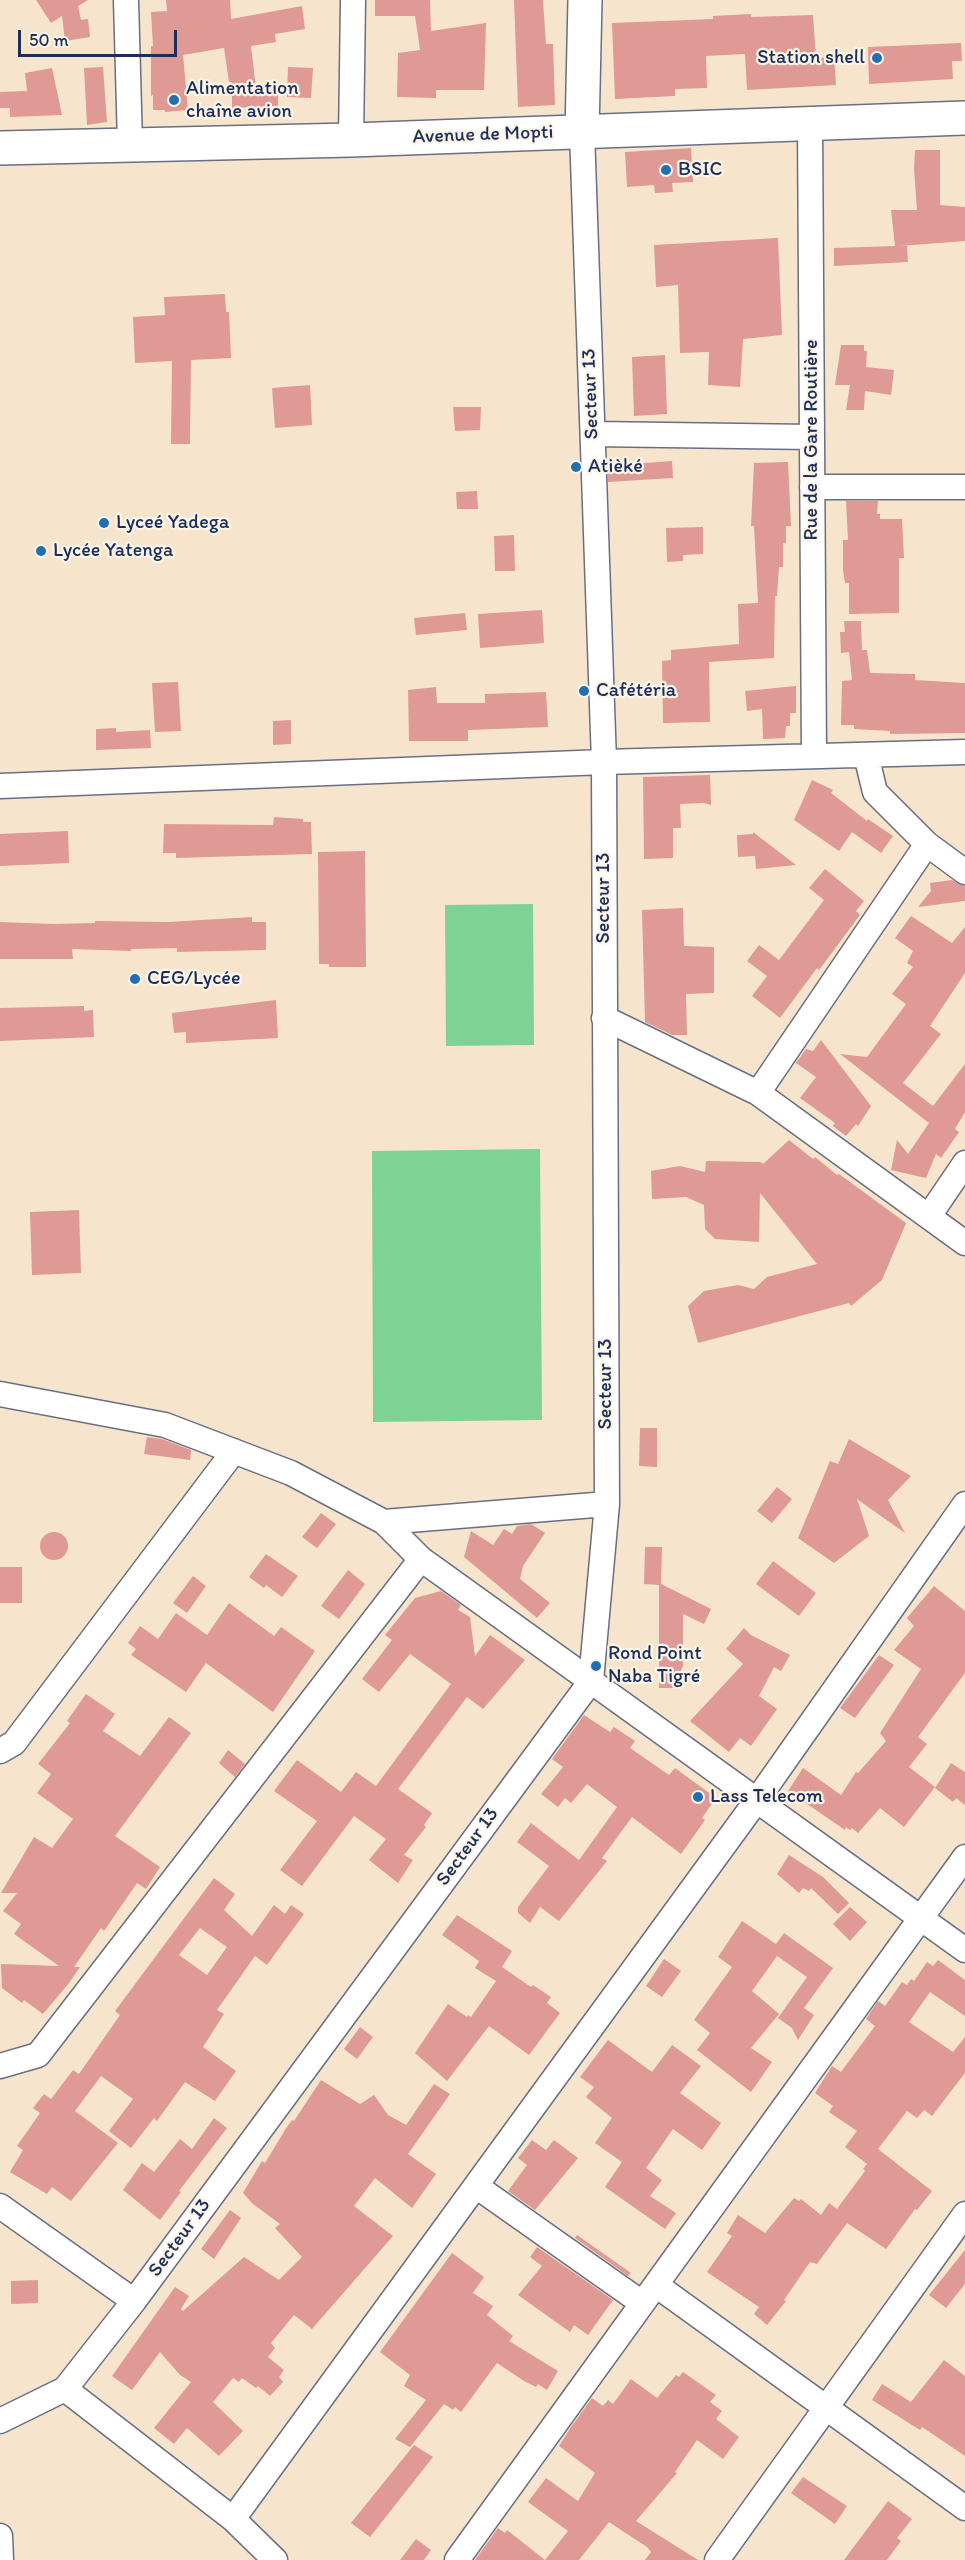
<!DOCTYPE html>
<html>
<head>
<meta charset="utf-8">
<style>
  body { margin:0 }
  #map { position:relative; width:965px; height:2560px; overflow:hidden; background:#f6e5cc; font-family:Itim,sans-serif }
  canvas { display:block }
  .scale { position:absolute; left:18px; top:30px; width:159px; height:27px; box-sizing:border-box; border:3px solid #1b2f5e; border-top:0; padding-left:8px; font-size:18px; line-height:21px; white-space:nowrap; color:#1b2f5e; -webkit-text-stroke:4px #fcf5e5; paint-order:stroke }
</style>
</head>
<body>
<div id="map">
<canvas width="965" height="2560"></canvas>
<div class="scale">50 m</div>
</div>
<script>
const context = document.querySelector('canvas').getContext('2d');
context.lineJoin = 'round';
function fillPath(path, color) {
  context.fillStyle = color;
  context.fill(path, 'evenodd');
}
function toPath(rows) {
  const path = new Path2D();
  for (const r of rows) {
    if (r.length === 3) {
      path.moveTo(r[0] + r[2], r[1]);
      path.arc(r[0], r[1], r[2], 0, 2 * Math.PI);
      continue;
    }
    path.moveTo(r[0], r[1]);
    for (let i = 2; i < r.length; i += 2) path.lineTo(r[i], r[i + 1]);
  }
  return path;
}
function strokePath(path, color, width, dash) {
  context.strokeStyle = color;
  context.lineWidth = width;
  context.lineCap = dash ? 'butt' : 'round';
  context.setLineDash(dash || []);
  context.stroke(path);
}
function label(font, color, halo, rows, align = 'center') {
  context.font = font + ' Itim,sans-serif';
  context.lineWidth = 4.5;
  context.setLineDash([]);
  context.textBaseline = 'middle';
  context.strokeStyle = halo;
  context.fillStyle = color;
  for (const [text, x, y, turn = 0] of rows) {
    context.save();
    context.translate(x, y);
    context.rotate((+turn || 0) * Math.PI / 180);
    context.textAlign = isNaN(turn) ? turn : align;
    if (halo) context.strokeText(text, 0, 0);
    context.fillText(text, 0, 0);
    context.restore();
  }
}
const green = toPath([
  [533,904,534,1045,446,1046,445,905],
  [540,1149,542,1420,373,1422,372,1151]
]);
const building = toPath([
  [36,0,88,0,78,6,81,20,88,19,90,37,65,41,62,16,51,23],
  [166,0,230,0,231,19,302,6,305,29,275,34,276,42,251,46,256,88,278,87,278,106,232,108,232,82,229,82,224,48,183,55,188,110,165,112,165,110,153,110,153,95,151,96,151,46,153,46,151,12,167,11],
  [375,0,430,0,431,31,486,23,484,90,436,90,436,98,397,97,398,53,420,50,415,16,375,16],
  [514,0,543,0,546,44,553,44,555,105,518,107],
  [751,14,751,17,813,15,816,58,834,57,836,85,747,90,745,54,706,56,707,88,675,89,675,96,615,99,612,23,713,19,713,16],
  [961,43,962,61,952,61,953,79,869,84,868,47],
  [103,67,107,122,87,125,84,68],
  [288,67,313,68,311,98,287,97],
  [52,68,62,115,10,117,10,108,0,108,0,92,27,91,25,73],
  [691,148,693,182,672,183,673,192,655,193,654,185,627,187,625,152],
  [915,150,940,150,940,205,965,207,965,241,899,246,907,245,908,262,834,266,834,248,895,246,891,210,917,210,914,169],
  [778,238,782,335,743,339,740,387,708,385,709,352,680,353,678,285,656,287,654,245],
  [225,294,226,312,229,312,231,358,191,360,190,444,171,444,172,361,135,363,133,317,165,315,164,297],
  [841,345,864,345,864,351,867,351,866,367,894,370,891,395,865,391,864,410,846,410,850,385,835,385],
  [665,355,667,414,634,416,632,357],
  [310,385,312,425,275,428,272,388],
  [453,407,481,407,480,430,455,431],
  [672,461,673,478,608,482,608,462,632,462,632,464],
  [788,462,791,526,786,526,786,543,783,543,783,567,779,567,777,596,775,596,774,658,709,662,710,722,663,723,662,661,671,660,671,650,739,644,738,604,758,603,754,526,751,526,754,463],
  [477,491,478,509,457,509,456,492],
  [846,501,878,501,877,514,880,514,880,519,902,519,904,558,899,558,899,613,849,614,849,583,845,583,843,570,843,540,848,540],
  [703,527,703,554,683,555,683,561,667,562,666,528],
  [514,535,515,571,495,571,494,536],
  [542,610,544,643,480,648,478,614],
  [465,613,467,630,416,635,414,618],
  [844,621,861,621,862,650,867,650,870,673,915,674,915,680,965,683,965,733,890,734,890,731,854,729,854,725,841,725,842,681,852,680,849,652,841,653,840,632,845,632],
  [178,682,181,731,155,732,152,683],
  [796,686,796,713,790,713,790,726,786,726,785,738,763,739,762,709,747,711,745,691],
  [436,687,437,703,485,703,485,694,546,692,548,727,468,730,468,741,409,741,408,690],
  [291,720,291,744,273,745,273,721],
  [116,728,116,732,150,730,151,748,96,750,96,729],
  [710,775,711,805,704,803,680,804,681,828,673,828,673,858,644,859,643,777],
  [812,780,833,790,831,793,867,821,868,819,893,836,881,853,852,832,839,851,794,820],
  [274,817,303,819,303,822,311,822,312,854,176,858,176,853,163,853,164,824,273,825],
  [68,831,69,863,0,866,0,834],
  [753,832,766,842,796,865,756,869,755,856,738,857,737,835,753,834],
  [365,851,366,967,329,967,329,964,319,964,318,852],
  [825,869,864,901,856,911,860,915,819,970,817,968,780,1018,752,996,767,976,747,961,759,945,779,960,824,900,809,888],
  [952,880,965,886,965,901,918,907,931,891,930,883],
  [683,908,684,946,714,947,714,993,686,994,687,1035,672,1035,645,1022,642,910],
  [911,916,952,943,965,927,965,973,930,1026,941,1034,903,1083,933,1106,965,1064,965,1112,955,1129,959,1132,941,1158,936,1154,926,1178,891,1170,897,1140,908,1154,929,1123,840,1054,867,1057,906,1004,892,994,913,967,907,963,913,951,895,938],
  [252,917,252,922,266,922,266,950,177,952,177,948,131,949,131,951,72,949,73,959,0,959,0,922,54,924,95,923,95,921,168,922],
  [276,1000,278,1038,186,1043,186,1032,174,1033,172,1013],
  [84,1006,84,1011,93,1010,94,1037,0,1041,0,1008],
  [821,1040,871,1106,858,1126,856,1124,846,1136,833,1126,835,1123,800,1098,816,1077,796,1063,806,1049,813,1051],
  [789,1140,813,1159,815,1157,837,1175,839,1174,906,1223,882,1280,851,1306,849,1303,698,1343,688,1306,704,1291,738,1285,754,1289,767,1277,817,1264,760,1193,759,1242,715,1239,705,1229,704,1205,686,1197,652,1199,651,1171,680,1166,705,1172,706,1161,761,1162,763,1164],
  [79,1210,81,1273,32,1275,30,1212],
  [640,1428,657,1428,657,1467,639,1466],
  [147,1437,162,1439,191,1450,190,1460,144,1454],
  [849,1439,911,1476,888,1500,905,1533,857,1499,869,1536,834,1563,798,1538,830,1461,838,1464],
  [777,1487,792,1499,772,1523,757,1511],
  [321,1513,336,1524,317,1548,302,1537],
  [531,1524,545,1533,523,1566,520,1579,550,1603,537,1618,464,1557,471,1531,493,1545,504,1529,512,1534,517,1526],
  [54,1546,14],
  [645,1547,662,1547,661,1584,711,1609,704,1624,683,1614,683,1666,673,1688,659,1688,659,1585,644,1584],
  [266,1554,298,1576,282,1597,266,1585,264,1588,249,1577],
  [773,1561,816,1593,799,1616,756,1584],
  [0,1567,22,1567,22,1603,0,1603],
  [348,1570,365,1584,339,1619,321,1606],
  [193,1576,206,1586,187,1613,173,1603],
  [934,1586,965,1611,965,1673,918,1737,927,1744,909,1767,935,1787,904,1827,880,1808,858,1833,852,1828,850,1830,846,1827,845,1830,788,1791,803,1768,841,1795,856,1772,858,1773,886,1741,880,1733,921,1669,894,1650,914,1626,907,1618],
  [441,1591,461,1605,458,1610,470,1617,475,1656,490,1635,525,1660,483,1709,467,1697,398,1789,432,1813,424,1825,426,1827,404,1855,413,1860,398,1883,369,1860,386,1839,354,1816,302,1886,280,1870,317,1821,274,1791,297,1760,341,1792,356,1772,376,1786,451,1684,410,1654,379,1692,362,1679,392,1640,385,1635,415,1598],
  [229,1603,274,1636,281,1627,315,1651,273,1712,206,1663,186,1692,131,1655,136,1649,128,1643,140,1626,158,1639,176,1613,207,1635],
  [744,1628,751,1635,790,1655,781,1671,774,1667,759,1696,777,1709,751,1746,740,1738,729,1752,690,1721,743,1664,726,1649],
  [879,1655,894,1665,855,1718,840,1708],
  [86,1694,115,1714,103,1731,140,1756,169,1717,191,1733,115,1836,160,1867,146,1889,137,1883,104,1931,101,1928,74,1967,80,1967,69,1983,43,2014,24,2000,22,2003,2,1988,1,1964,59,1966,14,1934,21,1924,3,1911,17,1893,1,1893,34,1837,52,1848,73,1819,37,1793,51,1774,38,1764,70,1723,67,1721],
  [584,1715,610,1732,614,1727,635,1741,630,1748,669,1775,675,1768,716,1798,702,1818,705,1820,681,1854,632,1817,602,1858,607,1861,559,1921,540,1907,530,1923,518,1913,518,1907,549,1866,517,1842,531,1823,579,1860,617,1807,587,1784,571,1803,565,1798,558,1807,541,1794,563,1767,552,1759],
  [228,1750,245,1764,235,1777,219,1763],
  [951,1763,965,1772,965,1805,956,1798,953,1802,935,1788],
  [789,1855,823,1877,849,1903,838,1914,811,1888,809,1891,803,1888,799,1893,777,1874],
  [214,1878,235,1894,224,1910,252,1936,274,1905,285,1914,291,1905,304,1914,267,1965,255,1956,217,2010,224,2014,203,2047,236,2071,215,2101,185,2082,157,2121,154,2118,131,2148,109,2131,133,2099,101,2076,75,2111,118,2143,71,2201,52,2187,47,2194,10,2172,23,2150,17,2146,40,2113,33,2108,44,2094,51,2099,73,2070,79,2074,120,2015,115,2011],
  [200,1928,227,1947,207,1975,179,1955],
  [850,1907,867,1922,850,1941,833,1924],
  [457,1915,512,1951,502,1967,531,1987,533,1985,551,1997,547,2003,560,2013,529,2055,489,2026,447,2081,415,2053,448,2004,467,2017,468,2015,471,2017,496,1981,475,1968,479,1961,442,1935],
  [742,1921,776,1944,784,1933,833,1968,804,2008,814,2015,798,2040,792,2028,778,2018,807,1977,777,1956,752,1991,779,2014,751,2048,772,2062,751,2092,697,2050,710,2033,694,2020,732,1967,718,1957],
  [664,1959,681,1971,662,1997,646,1986],
  [938,1960,965,1980,965,2016,930,1992,909,2022,953,2052,965,2037,965,2073,932,2116,924,2110,917,2118,907,2111,878,2149,932,2191,917,2210,915,2209,886,2249,847,2223,817,2264,810,2262,784,2300,786,2301,767,2325,754,2314,759,2307,707,2272,732,2236,727,2233,738,2215,765,2233,794,2198,799,2201,801,2199,821,2215,829,2203,837,2209,839,2206,865,2171,863,2169,867,2164,845,2147,857,2131,829,2112,833,2106,815,2093,832,2066,841,2072,875,2026,866,2019,878,2001,885,2006,902,1982,907,1985,911,1979,914,1981,927,1962,933,1966],
  [360,2027,373,2037,357,2059,344,2049],
  [608,2040,652,2072,672,2045,701,2066,680,2093,721,2123,702,2150,673,2129,646,2168,662,2180,650,2196,676,2213,665,2229,605,2187,622,2162,595,2143,612,2118,586,2097,594,2087,580,2077],
  [321,2080,360,2104,374,2095,388,2115,406,2125,434,2084,450,2094,408,2154,436,2174,412,2208,375,2178,354,2206,393,2236,312,2329,294,2315,271,2343,275,2348,268,2357,284,2370,279,2377,283,2382,270,2396,258,2386,256,2388,242,2378,239,2382,233,2378,213,2402,243,2431,219,2456,187,2428,174,2444,154,2428,191,2382,180,2375,160,2352,132,2390,112,2376,175,2287,189,2296,181,2309,183,2311,244,2257,279,2280,302,2257,275,2228,280,2224,253,2204,243,2193,262,2161,265,2163,285,2130,292,2120,294,2121],
  [214,2118,227,2128,179,2191,181,2192,160,2220,123,2190,142,2163,154,2172,180,2139,192,2149],
  [532,2140,546,2150,554,2140,578,2158,535,2210,508,2191,527,2165,518,2158],
  [230,2210,241,2218,214,2259,201,2249],
  [577,2235,631,2273,628,2276,575,2238],
  [537,2247,613,2300,588,2335,574,2325,570,2332,518,2295,542,2266,530,2257],
  [965,2250,965,2284,946,2308,929,2295],
  [452,2253,484,2277,473,2293,493,2306,487,2315,513,2336,509,2341,558,2371,547,2390,538,2384,536,2387,524,2381,497,2363,461,2412,455,2407,453,2410,444,2404,410,2447,395,2439,426,2400,404,2386,410,2375,380,2352],
  [38,2280,38,2303,11,2304,11,2281],
  [944,2360,965,2376,965,2456,922,2427,920,2430,872,2400,882,2384,911,2402],
  [683,2372,716,2395,710,2402,722,2411,716,2419,739,2437,723,2459,697,2440,675,2472,677,2473,636,2521,698,2560,645,2560,651,2552,647,2547,609,2522,579,2560,475,2560,498,2528,505,2533,507,2530,545,2560,568,2531,528,2502,546,2478,578,2501,595,2473,559,2446,571,2427,592,2398,603,2406,608,2400,613,2404,631,2379,657,2398,676,2375,679,2377],
  [414,2445,433,2457,370,2537,351,2523],
  [803,2477,847,2506,835,2524,791,2493],
  [888,2501,912,2519,897,2538,901,2541,887,2560,844,2560],
  [416,2539,431,2550,424,2560,400,2560]
]);
const street = toPath([
  [126,0,130,144],
  [810,124,814,756],
  [351,140,353,0],
  [593,434,812,437],
  [812,487,965,487],
  [866,755,875,792,927,844,965,872],
  [0,786,604,762,965,752],
  [604,1018,758,1093,965,1243],
  [758,1093,927,844],
  [929,1216,965,1163],
  [0,1394,165,1425,291,1473,384,1522,421,1559,965,1950],
  [384,1522,607,1504],
  [0,1751,14,1743,234,1451],
  [0,2066,38,2055,421,1559],
  [476,2186,642,2303],
  [0,2206,134,2301],
  [656,2285,965,2508],
  [65,2389,233,2519,757,1800,965,1504],
  [0,2421,65,2389,134,2301,591,1681,607,1504,604,762,582,132],
  [233,2519,275,2560],
  [0,2536,1,2560],
  [457,2560,965,1857],
  [717,2560,965,2214]
]);
const secondary = toPath([
  [582,132,585,0]
]);
const primary = toPath([
  [0,148,351,140,965,118]
]);
const markers = [
  [877,58,6,"#1f6fb2"],
  [174,100,6,"#1f6fb2"],
  [666,170,6,"#1f6fb2"],
  [576,467,6,"#1f6fb2"],
  [104,523,6,"#1f6fb2"],
  [41,551,6,"#1f6fb2"],
  [584,691,6,"#1f6fb2"],
  [135,979,6,"#1f6fb2"],
  [596,1666,6,"#1f6fb2"],
  [698,1797,6,"#1f6fb2"]
];
const poiNames = [
  ["Station shell",865,58,"right"],
  ["Alimentation",186,89],
  ["chaîne avion",186,112],
  ["BSIC",678,170],
  ["Atièké",588,467],
  ["Lyceé Yadega",116,523],
  ["Lycée Yatenga",53,551],
  ["Cafétéria",596,691],
  ["CEG/Lycée",147,979],
  ["Rond Point",608,1654],
  ["Naba Tigré",608,1677],
  ["Lass Telecom",710,1797]
];
const streetNames = [
  ["Avenue de Mopti",483,135,-2],
  ["Secteur 13",591,394,-92],
  ["Rue de la Gare Routière",812,440,-90],
  ["Secteur 13",604,898,-90],
  ["Secteur 13",606,1384,-90],
  ["Secteur 13",468,1847,-54],
  ["Secteur 13",180,2238,-54]
];
fillPath(green, '#7ed295');
fillPath(building, '#df9a95');
strokePath(street, '#686f84', 27);
strokePath(secondary, '#686f84', 36);
strokePath(primary, '#686f84', 36);
strokePath(street, '#fff', 24);
strokePath(secondary, '#fff', 33);
strokePath(primary, '#fff', 33);
for (const [x, y, r, color] of markers) {
  const dot = new Path2D();
  dot.arc(x, y, r, 0, 2 * Math.PI);
  context.fillStyle = color;
  context.fill(dot);
  strokePath(dot, '#fcf5e5', 2);
}
label('20px', '#1b2f5e', '#fcf5e5', poiNames, 'left');
label('20px', '#1b2f5e', '#fcf5e5', streetNames);
</script>
</body>
</html>
